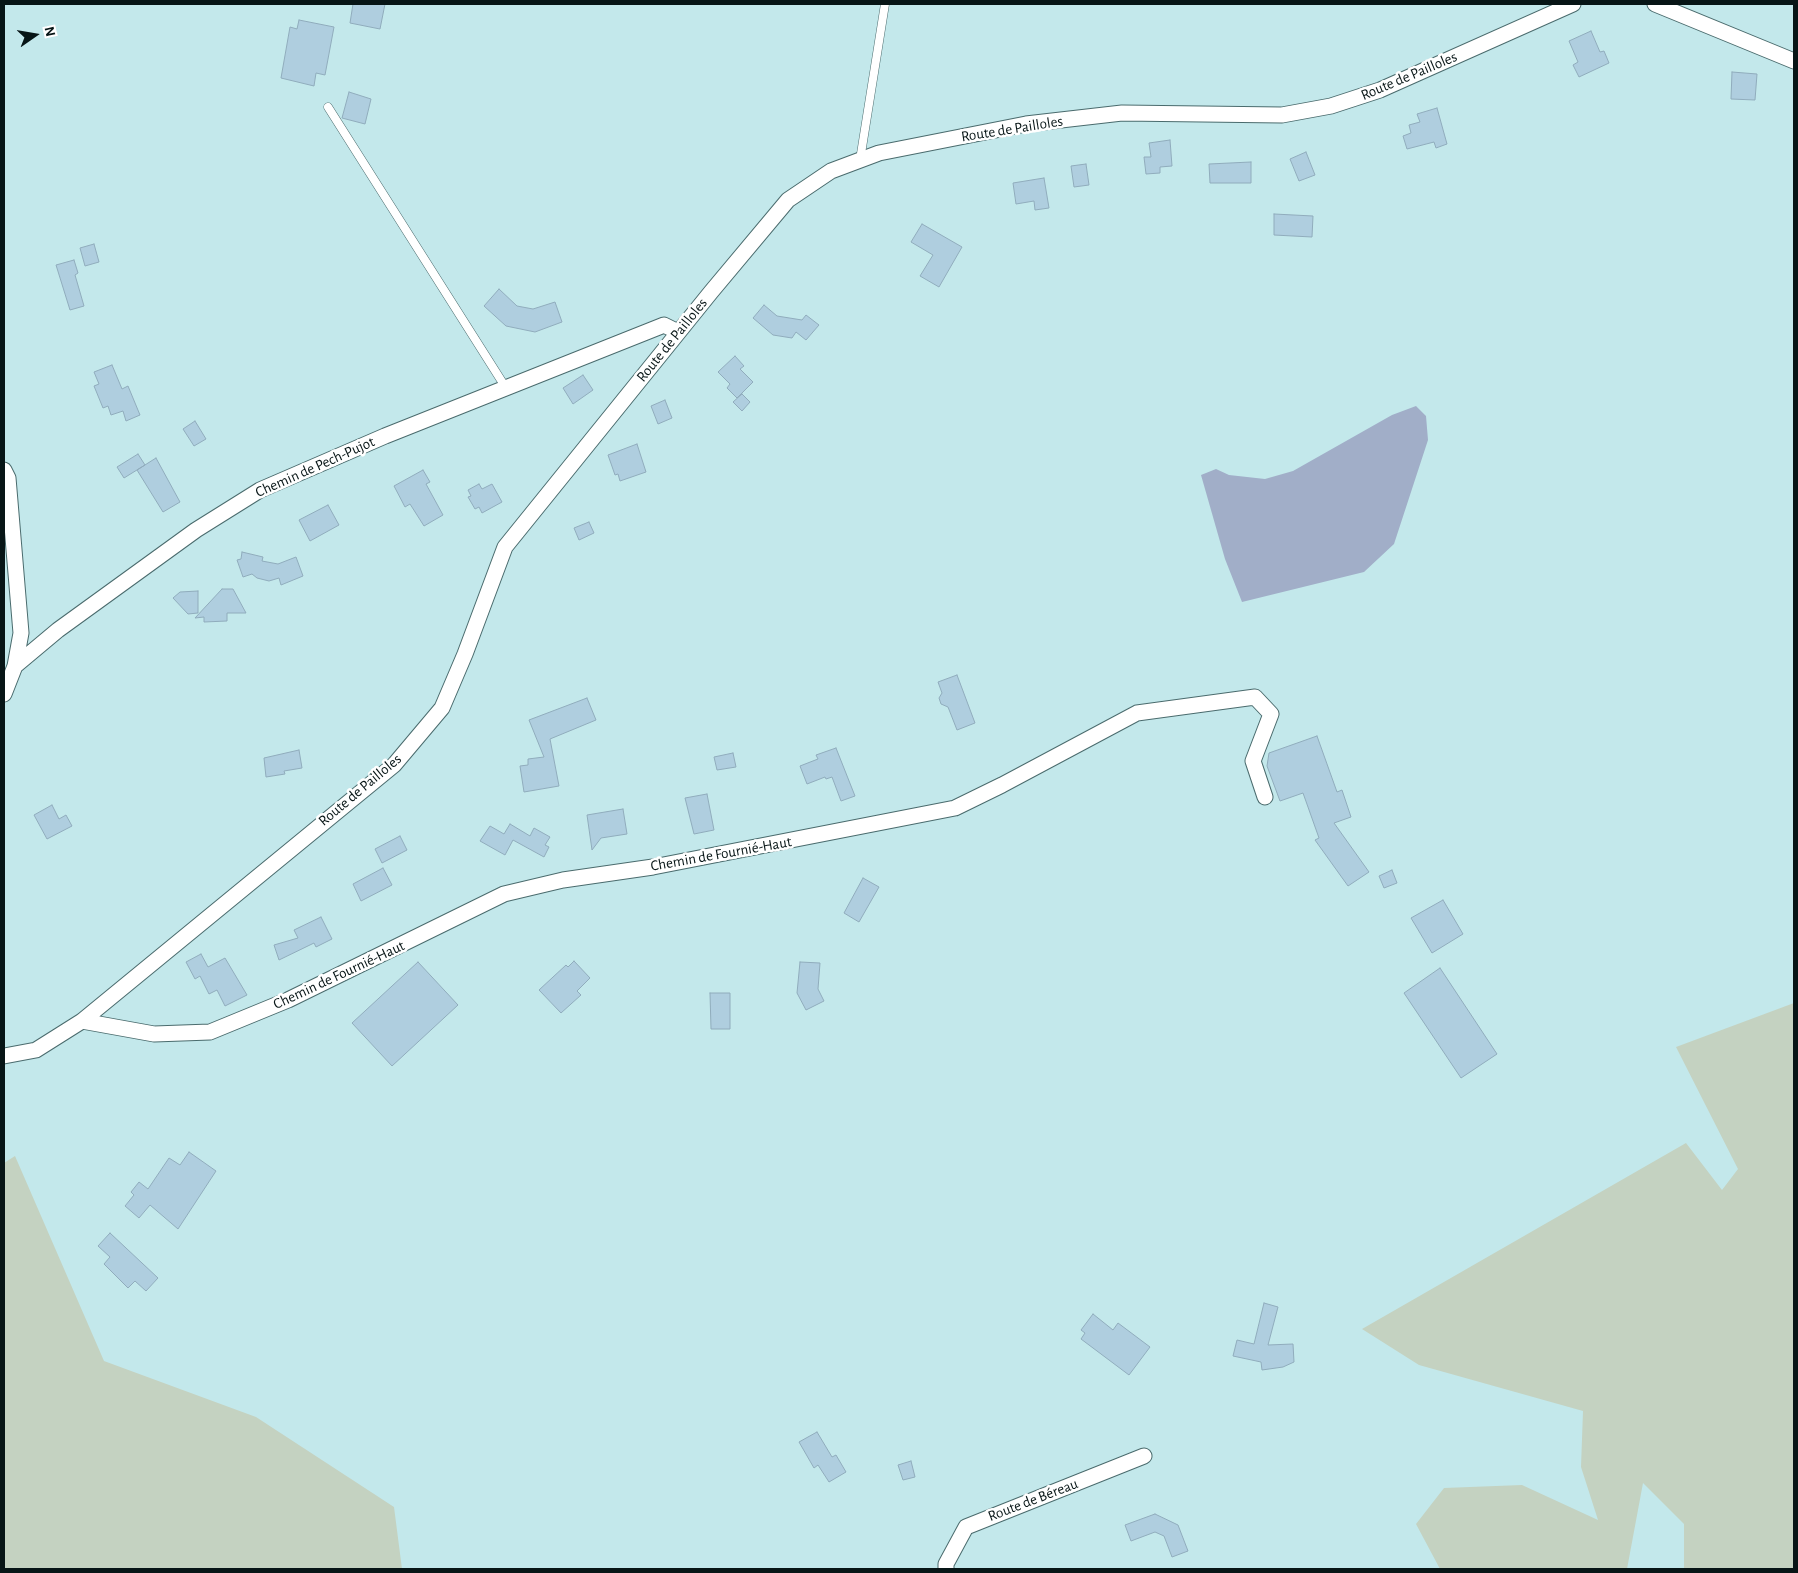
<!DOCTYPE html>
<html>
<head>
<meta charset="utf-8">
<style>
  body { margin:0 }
  #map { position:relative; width:1798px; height:1573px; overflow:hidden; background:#c3e8eb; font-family:"Alegreya Sans",sans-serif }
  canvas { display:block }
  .frame { position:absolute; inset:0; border:5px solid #071516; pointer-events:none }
  .north { position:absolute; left:10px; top:10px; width:50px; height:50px; -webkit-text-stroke:4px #fff; paint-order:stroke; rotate:77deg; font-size:14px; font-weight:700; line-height:20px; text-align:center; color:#071516 }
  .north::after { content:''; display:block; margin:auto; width:18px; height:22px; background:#071516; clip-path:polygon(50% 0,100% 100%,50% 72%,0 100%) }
</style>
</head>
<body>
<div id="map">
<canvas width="1798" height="1573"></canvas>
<div class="frame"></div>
<div class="north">N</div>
</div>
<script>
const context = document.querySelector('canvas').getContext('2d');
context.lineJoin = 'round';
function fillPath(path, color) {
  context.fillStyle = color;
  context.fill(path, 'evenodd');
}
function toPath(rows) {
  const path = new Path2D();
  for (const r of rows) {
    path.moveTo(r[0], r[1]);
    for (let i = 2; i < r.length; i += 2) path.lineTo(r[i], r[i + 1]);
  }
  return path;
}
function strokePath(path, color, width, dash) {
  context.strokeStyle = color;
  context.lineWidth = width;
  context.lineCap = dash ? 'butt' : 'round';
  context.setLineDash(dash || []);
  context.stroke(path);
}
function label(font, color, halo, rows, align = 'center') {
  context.font = font + ' "Alegreya Sans",sans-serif';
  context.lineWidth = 5;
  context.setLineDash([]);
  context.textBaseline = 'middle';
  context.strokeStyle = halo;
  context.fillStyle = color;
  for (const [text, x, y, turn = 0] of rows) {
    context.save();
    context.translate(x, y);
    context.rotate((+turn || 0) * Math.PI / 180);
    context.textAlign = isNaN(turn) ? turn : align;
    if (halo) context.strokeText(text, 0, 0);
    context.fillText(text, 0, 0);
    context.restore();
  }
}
const green = toPath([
  [1794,1003,1794,1569,1684,1569,1684,1524,1643,1483,1627,1569,1440,1569,1416,1524,1444,1488,1522,1485,1598,1520,1581,1467,1583,1411,1419,1365,1362,1329,1686,1143,1722,1190,1738,1169,1676,1047],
  [15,1156,104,1361,256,1417,394,1507,402,1569,4,1569,4,1163]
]);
const water = toPath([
  [1416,406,1426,416,1428,440,1394,544,1364,572,1242,602,1225,559,1201,475,1216,469,1229,475,1265,479,1293,471,1392,415]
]);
const building = toPath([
  [353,4,385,4,380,29,350,23,353,4],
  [299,20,334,27,325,75,316,73,314,86,281,78,290,27,297,29,299,20],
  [1591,31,1600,52,1604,51,1609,63,1579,77,1573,65,1578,62,1569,41,1591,31],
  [1732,72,1757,74,1755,100,1731,99,1732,72],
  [349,92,371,99,365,124,342,118,349,92],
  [1437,108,1447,144,1436,148,1434,142,1407,149,1403,136,1411,133,1409,125,1420,122,1417,114,1437,108],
  [1170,140,1172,166,1160,167,1160,173,1146,174,1144,157,1151,157,1149,143,1170,140],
  [1306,152,1315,175,1299,181,1290,159,1306,152],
  [1251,162,1251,183,1210,183,1209,164,1251,162],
  [1086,164,1089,185,1074,187,1071,166,1086,164],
  [1044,178,1049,208,1035,210,1034,201,1016,204,1013,183,1044,178],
  [1274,214,1313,216,1312,237,1274,235,1274,214],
  [922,224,962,247,939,287,920,276,933,255,911,242,922,224],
  [94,244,99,262,85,266,80,248,94,244],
  [74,260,78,273,75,275,84,306,70,310,56,265,74,260],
  [499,289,517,306,533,309,555,302,562,322,535,332,506,326,484,306,499,289],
  [764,305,777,316,802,320,806,315,819,325,806,340,796,332,792,338,773,335,753,318,764,305],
  [735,356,744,366,740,369,753,382,737,398,727,388,730,384,718,372,735,356],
  [112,365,122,389,128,386,140,415,126,421,123,411,111,415,108,406,103,408,94,386,99,384,94,372,112,365],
  [583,375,593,390,573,404,563,388,583,375],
  [742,394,750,402,742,411,733,402,742,394],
  [665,400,672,418,658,424,651,406,665,400],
  [195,421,206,439,194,446,183,429,195,421],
  [637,444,646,472,620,481,618,474,615,475,608,455,637,444],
  [138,454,145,465,124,478,117,467,138,454],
  [156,458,180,502,163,512,137,470,156,458],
  [423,470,430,482,426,484,443,515,424,526,410,504,405,507,394,486,423,470],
  [479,484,482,489,492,484,502,502,482,513,479,507,475,509,468,497,471,496,468,490,479,484],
  [328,505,339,525,310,541,299,520,328,505],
  [589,522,594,533,579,540,574,528,589,522],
  [242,552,263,557,262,561,278,564,296,557,303,576,281,585,279,578,269,581,257,578,252,574,243,577,237,560,241,559,242,552],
  [222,589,233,589,246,613,227,613,227,621,204,622,204,617,195,618,222,589],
  [198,591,198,613,188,614,173,598,180,592,198,591],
  [957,675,975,723,957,730,948,707,941,704,939,698,942,693,938,682,957,675],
  [587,698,596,720,550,739,559,786,524,792,520,766,528,765,528,759,544,757,529,720,587,698],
  [1317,736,1337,792,1342,790,1351,817,1334,823,1369,872,1348,886,1315,840,1319,838,1303,793,1280,801,1267,766,1269,753,1317,736],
  [836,748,855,796,841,801,832,777,826,779,825,777,807,784,800,766,818,759,816,755,836,748],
  [299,750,302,768,284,771,285,774,266,777,264,758,299,750],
  [733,753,736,767,717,770,714,757,733,753],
  [707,794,714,830,694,834,685,798,707,794],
  [52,805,59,819,66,815,72,826,47,839,34,815,52,805],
  [623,809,627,834,601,838,592,850,587,815,623,809],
  [510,824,530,836,534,828,550,837,545,845,549,847,544,857,513,840,505,855,480,841,490,826,504,834,510,824],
  [400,836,407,850,382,863,375,849,400,836],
  [383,868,392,885,361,901,353,884,383,868],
  [1392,870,1397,883,1384,888,1379,876,1392,870],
  [863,878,879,887,859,922,844,913,863,878],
  [1443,900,1463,934,1432,953,1411,918,1443,900],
  [321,917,332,939,316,947,314,943,279,960,274,945,298,938,294,930,321,917],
  [201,954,208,967,225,958,247,995,225,1006,217,990,209,994,200,976,195,979,186,962,201,954],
  [574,961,590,978,577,991,581,995,561,1013,539,990,566,965,568,967,574,961],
  [418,962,458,1005,392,1066,352,1023,418,962],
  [800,962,820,963,818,989,824,1001,806,1010,797,993,800,962],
  [1440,968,1497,1054,1461,1078,1404,993,1440,968],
  [710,993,730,993,730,1029,711,1029,710,993],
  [189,1152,216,1171,178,1229,150,1205,139,1218,125,1206,134,1195,131,1192,139,1182,148,1189,169,1158,180,1165,189,1152],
  [110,1233,158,1278,146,1291,135,1281,128,1288,104,1264,110,1257,98,1246,110,1233],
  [1264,1303,1278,1307,1268,1345,1293,1344,1294,1362,1283,1367,1262,1370,1261,1362,1233,1356,1237,1340,1254,1344,1264,1303],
  [1093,1314,1113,1330,1118,1323,1150,1347,1129,1375,1081,1339,1085,1333,1081,1330,1093,1314],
  [817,1432,832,1457,836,1455,846,1472,829,1482,818,1465,814,1468,799,1442,817,1432],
  [911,1461,915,1477,903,1480,898,1465,911,1461],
  [1155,1514,1178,1525,1188,1551,1172,1557,1164,1536,1155,1532,1131,1541,1125,1525,1155,1514]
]);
const lane = toPath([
  [328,107,506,388],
  [860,160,885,4]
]);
const street = toPath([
  [1655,4,1794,61],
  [4,470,8,478,21,633,15,666],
  [4,694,15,666,58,630,196,530,260,490,385,436,664,325,678,332],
  [82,1021,154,1034,210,1032,288,1000,504,894,563,880,653,867,955,808,1002,785,1137,713,1255,697,1271,714,1253,761,1265,797],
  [4,1056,36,1050,82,1021,394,765,442,708,465,654,505,547,711,292,788,200,831,171,879,153,1026,124,1122,113,1282,115,1331,106,1380,90,1573,4],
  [946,1569,946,1564,966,1527,1144,1456]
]);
const streetNames = [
  ["Route de Pailloles",1409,76,-23],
  ["Route de Pailloles",1012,129,-9],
  ["Route de Pailloles",672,340,-51],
  ["Chemin de Pech-Pujot",315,467,-24],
  ["Route de Pailloles",360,790,-40],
  ["Chemin de Fournié-Haut",721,854,-10],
  ["Chemin de Fournié-Haut",339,975,-25],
  ["Route de Béreau",1033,1500,-21]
];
fillPath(green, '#c4d2c1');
fillPath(water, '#a1aec8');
fillPath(building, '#afcedf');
strokePath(building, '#90acbc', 1);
strokePath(lane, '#4a6b6d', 9);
strokePath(street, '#4a6b6d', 17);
strokePath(lane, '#fff', 8);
strokePath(street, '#fff', 15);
label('15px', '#071516', '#fff', streetNames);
</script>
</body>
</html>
